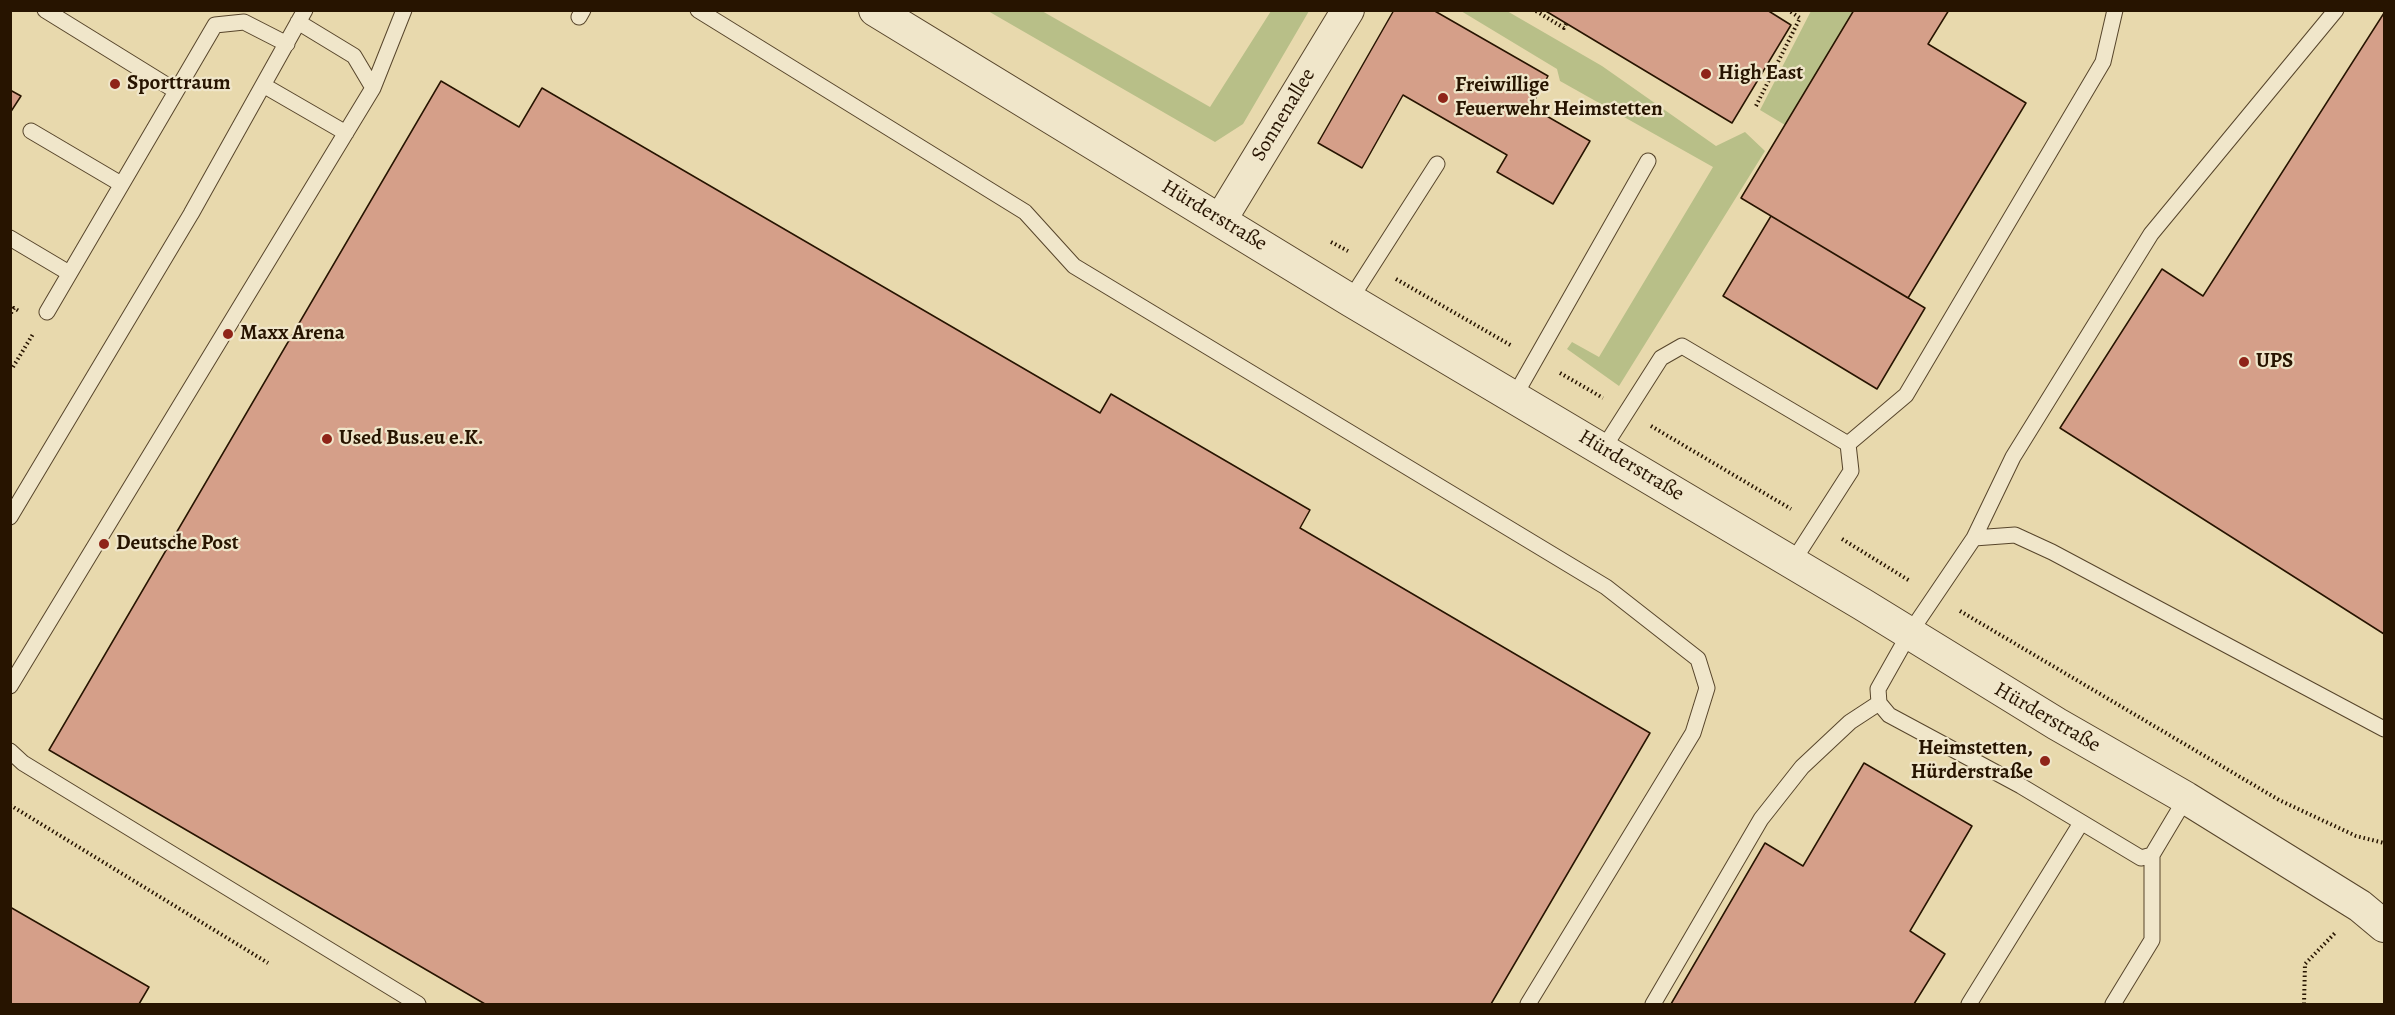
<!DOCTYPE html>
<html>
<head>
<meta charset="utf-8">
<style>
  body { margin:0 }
  #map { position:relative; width:2395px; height:1015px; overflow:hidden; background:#e8d9ad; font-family:Alegreya,serif }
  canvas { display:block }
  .frame { position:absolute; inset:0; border:12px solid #271400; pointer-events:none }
</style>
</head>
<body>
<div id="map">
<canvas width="2395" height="1015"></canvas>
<div class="frame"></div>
</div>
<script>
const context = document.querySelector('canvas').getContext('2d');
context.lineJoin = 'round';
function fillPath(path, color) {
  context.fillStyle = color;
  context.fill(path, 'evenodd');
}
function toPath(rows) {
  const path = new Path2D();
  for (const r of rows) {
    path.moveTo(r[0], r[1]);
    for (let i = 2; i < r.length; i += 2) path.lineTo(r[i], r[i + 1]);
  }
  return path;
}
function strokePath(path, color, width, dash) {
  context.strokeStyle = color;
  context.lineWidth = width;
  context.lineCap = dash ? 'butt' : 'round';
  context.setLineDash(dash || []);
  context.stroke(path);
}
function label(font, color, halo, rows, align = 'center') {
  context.font = font + ' Alegreya,serif';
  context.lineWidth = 4.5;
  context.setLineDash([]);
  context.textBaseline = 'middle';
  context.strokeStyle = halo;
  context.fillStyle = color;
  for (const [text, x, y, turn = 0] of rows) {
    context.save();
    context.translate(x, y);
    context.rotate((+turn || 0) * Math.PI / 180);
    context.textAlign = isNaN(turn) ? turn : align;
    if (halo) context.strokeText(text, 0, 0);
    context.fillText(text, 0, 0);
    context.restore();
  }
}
const green = toPath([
  [988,11,1042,11,1210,107,1271,11,1309,11,1243,124,1215,142],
  [1461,11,1507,11,1602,66,1716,146,1745,132,1765,151,1619,386,1567,349,1572,342,1599,357,1713,167,1560,81,1557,69],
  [1811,11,1854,11,1785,125,1760,110]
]);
const building = toPath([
  [1394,10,1433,10,1548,76,1531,107,1590,141,1553,204,1497,172,1507,155,1403,95,1362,168,1318,143,1394,10],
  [1544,10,1767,10,1791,25,1732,123,1544,10],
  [1854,10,1949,10,1928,44,2026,103,1908,298,1741,198,1854,10],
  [2384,13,2384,634,2060,428,2162,269,2203,296,2384,13],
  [441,81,519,127,542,88,1100,413,1111,394,1310,510,1300,528,1650,733,1491,1004,485,1004,49,750,441,81],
  [10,90,21,96,10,113,10,90],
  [1771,216,1925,308,1877,389,1723,296,1771,216],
  [1864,763,1972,826,1910,931,1945,954,1914,1004,1671,1004,1765,843,1803,866,1864,763],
  [10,907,149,987,139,1004,10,1004,10,907]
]);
const path = toPath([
  [1536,11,1564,28,1566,24],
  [1756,106,1800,18,1788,10],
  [1331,242,1348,251],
  [1396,279,1512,346],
  [11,313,14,308,19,311],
  [13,367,33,334],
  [1560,373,1603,398],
  [1651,426,1791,509],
  [1842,539,1910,581],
  [1960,611,2279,800,2356,836,2384,843],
  [10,805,268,963],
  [2304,1004,2305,964,2335,933]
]);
const lane = toPath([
  [45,10,176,91],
  [698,10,1025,212,1074,266,1606,587,1698,659,1707,688,1693,733,1528,1004],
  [579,17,583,10],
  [298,22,354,56,373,88],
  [263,85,346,133],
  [31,131,121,184],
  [10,238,69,273],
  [1350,300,1437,164],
  [47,312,215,25,244,22,287,44],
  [1514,397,1648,161],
  [1848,444,1906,395,2103,62,2115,10],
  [1603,449,1661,358,1682,346,1848,444,1851,471,1792,563],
  [10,517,191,214,305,10],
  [1974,538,2015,535,2052,552,2384,729],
  [10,686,373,88,404,10],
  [10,751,23,763,418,1004],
  [2186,798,2152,855,2141,858,2021,786,1889,715,1879,703,1878,689,1909,634,1974,538,2013,457,2151,234,2336,10],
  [1653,1004,1761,819,1802,767,1850,722,1879,703],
  [1969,1004,2081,823],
  [2113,1004,2152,940,2152,855]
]);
const street = toPath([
  [875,10,1350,300,1862,604,2057,724,2186,798,2360,906,2384,926],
  [1221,219,1348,10]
]);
const markers = [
  [1706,74,6,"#8f2418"],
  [115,84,6,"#8f2418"],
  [1443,98,6,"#8f2418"],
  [228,334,6,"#8f2418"],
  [2244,362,6,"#8f2418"],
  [327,439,6,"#8f2418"],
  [104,544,6,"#8f2418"],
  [2045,761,6,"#8f2418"]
];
const poiNames = [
  ["High East",1718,74],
  ["Sporttraum",127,84],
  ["Freiwillige",1455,86],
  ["Feuerwehr Heimstetten",1455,110],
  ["Maxx Arena",240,334],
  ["UPS",2256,362],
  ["Used Bus.eu e.K.",339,439],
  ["Deutsche Post",116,544],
  ["Heimstetten,",2033,749,"right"],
  ["Hürderstraße",2033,773,"right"]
];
const streetNames = [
  ["Sonnenallee",1284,115,-59],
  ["Hürderstraße",1214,216,31],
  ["Hürderstraße",1631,466,31],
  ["Hürderstraße",2047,718,30]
];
fillPath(green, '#b8bf88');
fillPath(building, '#d59f89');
strokePath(building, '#271400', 1.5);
strokePath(lane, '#57452b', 17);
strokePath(street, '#57452b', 34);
strokePath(path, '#271400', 4, [1.5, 3]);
strokePath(lane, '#f0e6ca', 15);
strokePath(street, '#f0e6ca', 32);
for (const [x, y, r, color] of markers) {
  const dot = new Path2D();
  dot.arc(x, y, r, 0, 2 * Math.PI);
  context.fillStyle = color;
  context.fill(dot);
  strokePath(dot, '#f0e6ca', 2);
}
label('bold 21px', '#271400', '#f0e6ca', poiNames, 'left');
label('21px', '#271400', '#f0e6ca', streetNames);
</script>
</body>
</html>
